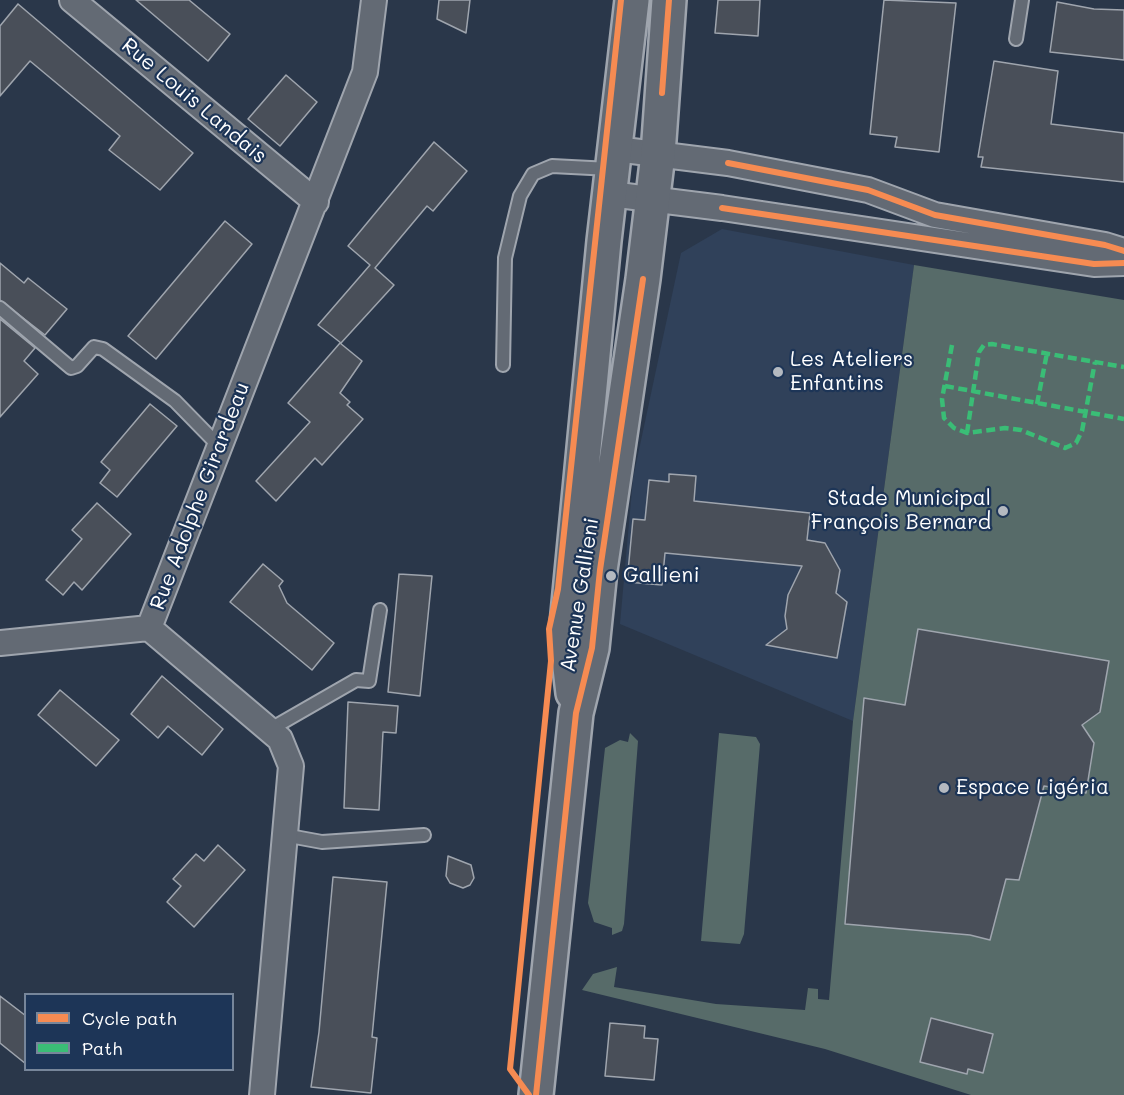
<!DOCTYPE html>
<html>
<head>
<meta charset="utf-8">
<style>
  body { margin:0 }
  #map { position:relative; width:1124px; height:1095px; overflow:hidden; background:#2a374a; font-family:Mali,sans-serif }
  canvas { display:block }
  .legend { position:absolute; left:24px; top:993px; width:210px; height:78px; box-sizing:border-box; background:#1d3557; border:2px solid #77869a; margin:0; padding:8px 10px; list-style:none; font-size:18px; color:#fff }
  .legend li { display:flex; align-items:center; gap:12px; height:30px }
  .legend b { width:30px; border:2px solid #77869a }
</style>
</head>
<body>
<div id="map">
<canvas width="1124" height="1095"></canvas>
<ul class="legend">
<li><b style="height:8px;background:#f68b52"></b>Cycle path</li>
<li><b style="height:8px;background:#3abd76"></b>Path</li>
</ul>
</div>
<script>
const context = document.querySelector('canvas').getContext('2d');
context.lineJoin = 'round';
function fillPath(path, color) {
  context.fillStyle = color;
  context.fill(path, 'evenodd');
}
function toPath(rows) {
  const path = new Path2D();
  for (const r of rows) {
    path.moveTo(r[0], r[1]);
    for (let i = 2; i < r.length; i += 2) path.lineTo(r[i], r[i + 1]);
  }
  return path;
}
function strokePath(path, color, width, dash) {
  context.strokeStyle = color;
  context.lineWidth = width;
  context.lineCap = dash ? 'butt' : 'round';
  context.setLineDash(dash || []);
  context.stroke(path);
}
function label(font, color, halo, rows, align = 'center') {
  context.font = font + ' Mali,sans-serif';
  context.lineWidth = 4.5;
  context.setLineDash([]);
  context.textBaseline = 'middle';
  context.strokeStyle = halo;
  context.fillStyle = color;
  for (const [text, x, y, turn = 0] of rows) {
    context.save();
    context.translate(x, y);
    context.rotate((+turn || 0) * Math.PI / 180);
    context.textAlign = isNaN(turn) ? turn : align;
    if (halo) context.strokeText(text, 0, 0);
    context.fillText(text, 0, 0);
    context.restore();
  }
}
const built = toPath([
  [722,229,914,265,853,721,620,624,633,478,681,253]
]);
const green = toPath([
  [914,265,1124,300,1124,1095,971,1095,825,1049,582,990,593,974,617,967,614,987,716,1004,805,1010,808,988,818,989,818,999,829,1000,853,721],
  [630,733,638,741,624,924,622,931,612,935,612,928,594,922,588,903,605,748,620,740,628,742],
  [719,733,756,737,760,744,744,934,740,944,701,941]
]);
const building = toPath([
  [136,0,189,0,230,34,208,61,136,0],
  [439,0,470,0,466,33,437,19,439,0],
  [718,0,760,0,758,36,715,33,718,0],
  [884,0,956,3,939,152,895,147,897,137,870,134,884,0],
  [1057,2,1094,9,1124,10,1124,60,1050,52,1057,2],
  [18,4,193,153,160,190,109,150,120,136,30,61,0,96,0,26,18,4],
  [994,61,1058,71,1051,124,1124,133,1124,182,981,167,983,157,978,157,994,61],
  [286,75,317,102,280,146,248,119,286,75],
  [434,142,467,171,433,211,427,206,375,268,394,285,341,343,318,325,370,265,348,246,434,142],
  [225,221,252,244,156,359,128,336,225,221],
  [0,263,24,283,28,278,67,309,45,335,0,300,0,263],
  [0,319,35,348,24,361,38,374,0,417,0,319],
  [340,343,362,361,340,393,350,402,347,405,363,419,322,465,315,458,276,501,256,481,310,422,288,403,340,343],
  [150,404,177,426,117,497,100,483,110,470,101,462,150,404],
  [669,474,696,476,694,501,810,513,807,540,825,543,840,570,836,593,847,602,837,658,766,645,787,629,785,616,788,595,802,566,665,553,662,585,627,582,633,519,645,520,649,480,669,482,669,474],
  [97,503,131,534,82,590,74,582,63,595,46,580,82,539,72,530,97,503],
  [263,564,283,581,279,586,287,603,334,643,312,670,230,602,263,564],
  [399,574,432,576,420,696,388,692,399,574],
  [918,629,1109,661,1100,712,1082,725,1094,743,1086,793,1044,786,1019,880,1006,879,990,940,970,935,845,924,864,698,905,705,918,629],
  [162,676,223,729,202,755,168,726,158,738,131,714,162,676],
  [60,690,119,740,96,766,38,715,60,690],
  [348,702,398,706,396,733,383,732,379,810,344,808,348,702],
  [218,845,245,870,194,927,167,902,181,886,173,879,196,854,204,861,218,845],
  [448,856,471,865,474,878,470,885,463,888,450,883,446,876,448,856],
  [333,877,387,882,372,1037,377,1038,371,1093,311,1087,319,1032,333,877],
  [0,996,26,1016,26,1064,0,1043,0,996],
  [931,1018,993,1034,983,1073,968,1069,967,1074,920,1062,931,1018],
  [610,1023,645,1026,644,1038,658,1039,654,1080,605,1076,610,1023]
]);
const service = toPath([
  [1016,39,1022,0],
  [0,308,71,368,77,366,94,347,103,349,175,401,219,446],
  [503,365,505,258,520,196,533,174,552,166,610,169],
  [269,730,356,680,369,681,380,610],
  [284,835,322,842,424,835]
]);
const minor = toPath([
  [72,0,316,202],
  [616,149,728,163,868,190,935,215,1105,245,1124,251],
  [610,194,722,208,1094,264,1124,263],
  [0,643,149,628],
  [262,1095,291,766,280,739,149,628,365,72,374,0]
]);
const secondary = toPath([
  [573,693,566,634,604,241,632,0],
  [536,1095,576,713,592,648,600,570,643,279,658,154,669,0]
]);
const quiet = toPath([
  [952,345,942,399,944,418,954,428,967,433,1005,428,1021,430,1065,448,1076,443,1082,431,1095,362],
  [945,386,1124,419],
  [1037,404,1047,353],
  [967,433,979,352,984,345,992,344,1124,367]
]);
const cycleway = toPath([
  [662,93,669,0],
  [728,163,868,190,935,215,1105,245,1124,251],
  [722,208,1094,264,1124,263],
  [529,1095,510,1069,551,661,549,629,558,589,621,0],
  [536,1095,576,713,592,648,600,570,643,279]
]);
const markers = [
  [778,372,6,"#b4b9c0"],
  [1003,511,6,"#b4b9c0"],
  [611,576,6,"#b4b9c0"],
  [944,788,6,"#b4b9c0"]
];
const streetNames = [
  ["Rue Louis Landais",194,101,40],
  ["Rue Adolphe Girardeau",200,496,-69],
  ["Avenue Gallieni",580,595,-81]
];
const poiNames = [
  ["Les Ateliers",790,360],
  ["Enfantins",790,384],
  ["Stade Municipal",991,499,"right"],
  ["François Bernard",991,523,"right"],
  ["Gallieni",623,576],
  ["Espace Ligéria",956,788]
];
fillPath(built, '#30415a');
fillPath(green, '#576b69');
fillPath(building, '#494f59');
strokePath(building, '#9fa5ae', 1.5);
strokePath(service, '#9fa5ae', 16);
strokePath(minor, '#9fa5ae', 28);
strokePath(secondary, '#9fa5ae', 38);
strokePath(service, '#636a74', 12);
strokePath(minor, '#636a74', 24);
strokePath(secondary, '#636a74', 33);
strokePath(quiet, '#3abd76', 4.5, [9, 4.5]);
strokePath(cycleway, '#f68b52', 6);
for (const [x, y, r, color] of markers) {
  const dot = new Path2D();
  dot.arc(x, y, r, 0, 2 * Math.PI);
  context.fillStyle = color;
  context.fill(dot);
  strokePath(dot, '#1d3557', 2);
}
label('21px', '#fff', '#1d3557', streetNames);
label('21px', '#fff', '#1d3557', poiNames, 'left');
</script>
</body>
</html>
